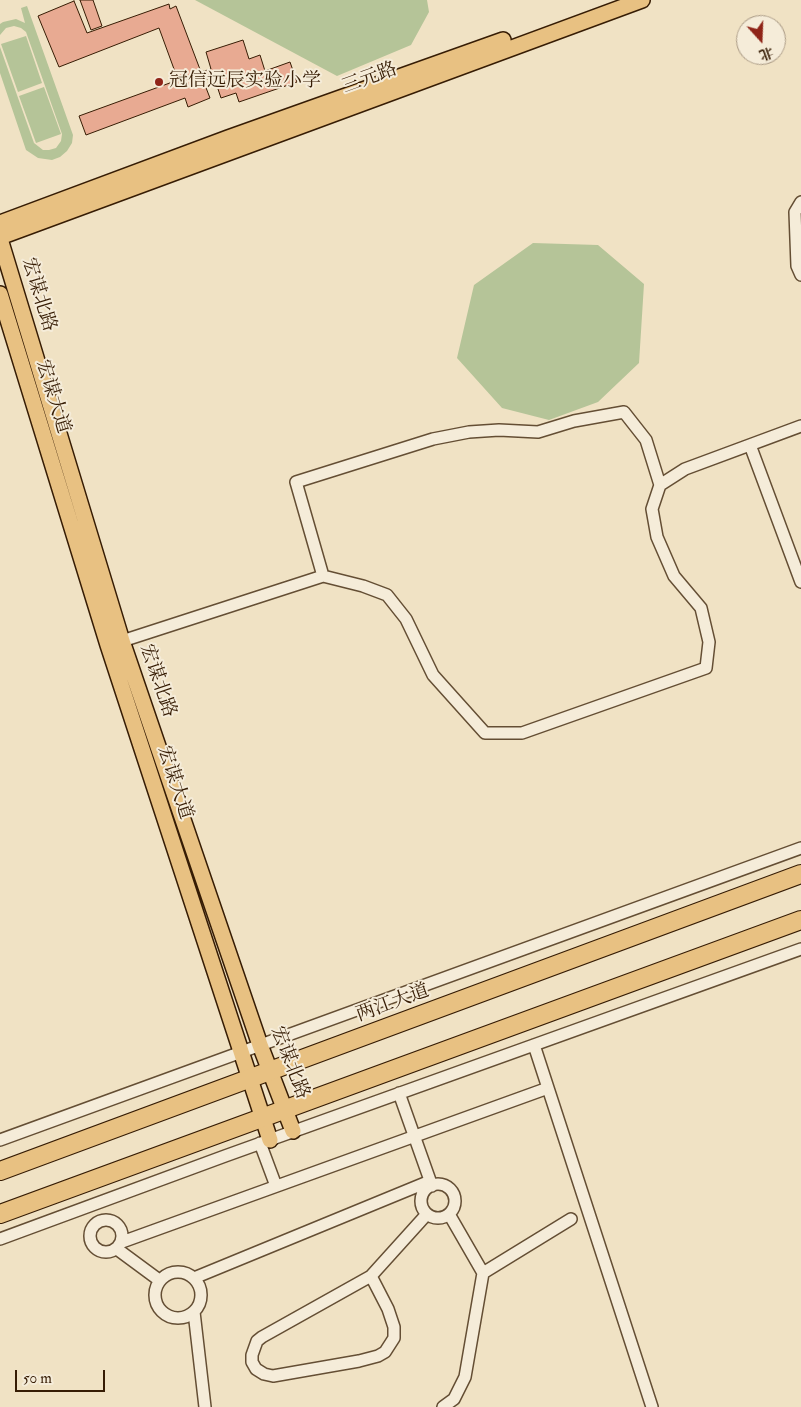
<!DOCTYPE html>
<html>
<head>
<meta charset="utf-8">
<style>
  body { margin:0 }
  #map { position:relative; width:801px; height:1407px; overflow:hidden; background:#f0e2c4; font-family:"IM FELL Double Pica","Noto Serif SC",serif }
  canvas { display:block }
  .north { position:absolute; left:736px; top:15px; width:50px; height:50px; box-sizing:border-box; background:#f5ecd9; border:1px solid #a99984; border-radius:50%; rotate:160deg; font-size:14px; font-weight:700; line-height:20px; text-align:center; color:#361c04 }
  .north::after { content:''; display:block; margin:auto; width:18px; height:22px; background:#8f2418; clip-path:polygon(50% 0,100% 100%,50% 72%,0 100%) }
  .scale { position:absolute; left:15px; top:1370px; width:90px; height:22px; box-sizing:border-box; border:2px solid #361c04; border-top:0; padding-left:6px; font-size:15px; line-height:18px; white-space:nowrap; color:#361c04; -webkit-text-stroke:4px #f5ecd9; paint-order:stroke }
</style>
</head>
<body>
<div id="map">
<canvas width="801" height="1407"></canvas>
<div class="north">北</div>
<div class="scale">50 m</div>
</div>
<script>
const context = document.querySelector('canvas').getContext('2d');
context.lineJoin = 'round';
function fillPath(path, color) {
  context.fillStyle = color;
  context.fill(path, 'evenodd');
}
function toPath(rows) {
  const path = new Path2D();
  for (const r of rows) {
    if (r.length === 3) {
      path.moveTo(r[0] + r[2], r[1]);
      path.arc(r[0], r[1], r[2], 0, 2 * Math.PI);
      continue;
    }
    path.moveTo(r[0], r[1]);
    for (let i = 2; i < r.length; i += 2) path.lineTo(r[i], r[i + 1]);
  }
  return path;
}
function strokePath(path, color, width, dash) {
  context.strokeStyle = color;
  context.lineWidth = width;
  context.lineCap = dash ? 'butt' : 'round';
  context.setLineDash(dash || []);
  context.stroke(path);
}
function label(font, color, halo, rows, align = 'center') {
  context.font = font + ' "IM FELL Double Pica","Noto Serif SC",serif';
  context.lineWidth = 4;
  context.setLineDash([]);
  context.textBaseline = 'middle';
  context.strokeStyle = halo;
  context.fillStyle = color;
  for (const [text, x, y, turn = 0] of rows) {
    context.save();
    context.translate(x, y);
    context.rotate((+turn || 0) * Math.PI / 180);
    context.textAlign = isNaN(turn) ? turn : align;
    if (halo) context.strokeText(text, 0, 0);
    context.fillText(text, 0, 0);
    context.restore();
  }
}
const green = toPath([
  [195,0,427,0,429,12,411,45,337,76],
  [27,6,73,135,72,143,67,151,60,157,52,160,38,158,26,150,0,73,0,47,34,143,43,150,49,150,56,148,61,141,62,134,26,32,21,28,14,26,6,28,0,35,0,24,3,22,16,19,25,23,21,8],
  [26,36,42,83,18,92,1,44],
  [44,87,61,134,36,143,19,96],
  [533,243,598,245,644,284,639,363,598,402,549,420,502,408,457,358,474,285]
]);
const building = toPath([
  [80,0,93,0,102,26,91,30,80,0],
  [74,1,87,33,169,4,170,9,176,6,201,72,211,69,206,52,243,40,249,59,260,55,265,71,290,62,297,82,239,102,236,93,221,98,214,77,203,80,210,98,188,107,185,98,86,135,79,116,178,80,159,28,59,67,38,16,74,1]
]);
const minor = toPath([
  [801,202,795,212,797,266,801,275],
  [750,445,801,582],
  [323,576,296,482,433,439,469,432,499,430,538,432,574,421,624,412,646,440,660,485],
  [116,643,323,576,363,586,387,595,406,619,433,675,485,733,522,733,706,668,709,642,701,608,674,576,657,537,652,509,660,485,685,469,801,426],
  [534,1045,652,1407],
  [399,1093,432,1186],
  [0,1140,801,848],
  [260,1143,276,1186],
  [438,1201,17],
  [449,1214,483,1273,571,1219],
  [106,1236,16],
  [0,1239,225,1156,801,949],
  [122,1242,548,1088],
  [117,1249,159,1280],
  [178,1295,23],
  [371,1276,262,1337,257,1341,252,1355,252,1362,256,1369,264,1374,273,1376,359,1361,378,1356,385,1352,394,1338,394,1327,388,1309,371,1276,427,1214],
  [194,1278,430,1181],
  [194,1312,205,1407],
  [443,1407,454,1399,465,1377,483,1273]
]);
const major = toPath([
  [0,223,228,138,503,40],
  [0,237,642,0],
  [0,239,122,641,260,1045,293,1131],
  [0,294,108,645,270,1140]
]);
const highway = toPath([
  [0,1171,801,874],
  [0,1214,801,920]
]);
const markers = [
  [159,82,5,"#8f2418"]
];
const streetNames = [
  ["三元路",370,79,-20],
  ["宏谋北路",38,295,73],
  ["宏谋大道",52,397,73],
  ["宏谋北路",157,681,71],
  ["宏谋大道",174,783,72],
  ["两江大道",393,1004,-20],
  ["宏谋北路",289,1063,69]
];
const poiNames = [
  ["冠信远辰实验小学",169,82]
];
fillPath(green, '#b5c498');
fillPath(building, '#e8aa92');
strokePath(building, '#361c04', 1);
strokePath(minor, '#644e34', 14);
strokePath(major, '#361c04', 18);
strokePath(highway, '#361c04', 20);
strokePath(minor, '#f5ecd9', 11);
strokePath(major, '#e8c182', 15);
strokePath(highway, '#e8c182', 18);
for (const [x, y, r, color] of markers) {
  const dot = new Path2D();
  dot.arc(x, y, r, 0, 2 * Math.PI);
  context.fillStyle = color;
  context.fill(dot);
  strokePath(dot, '#f5ecd9', 2);
}
label('19px', '#361c04', '#f5ecd9', streetNames);
label('19px', '#361c04', '#f5ecd9', poiNames, 'left');
</script>
</body>
</html>
